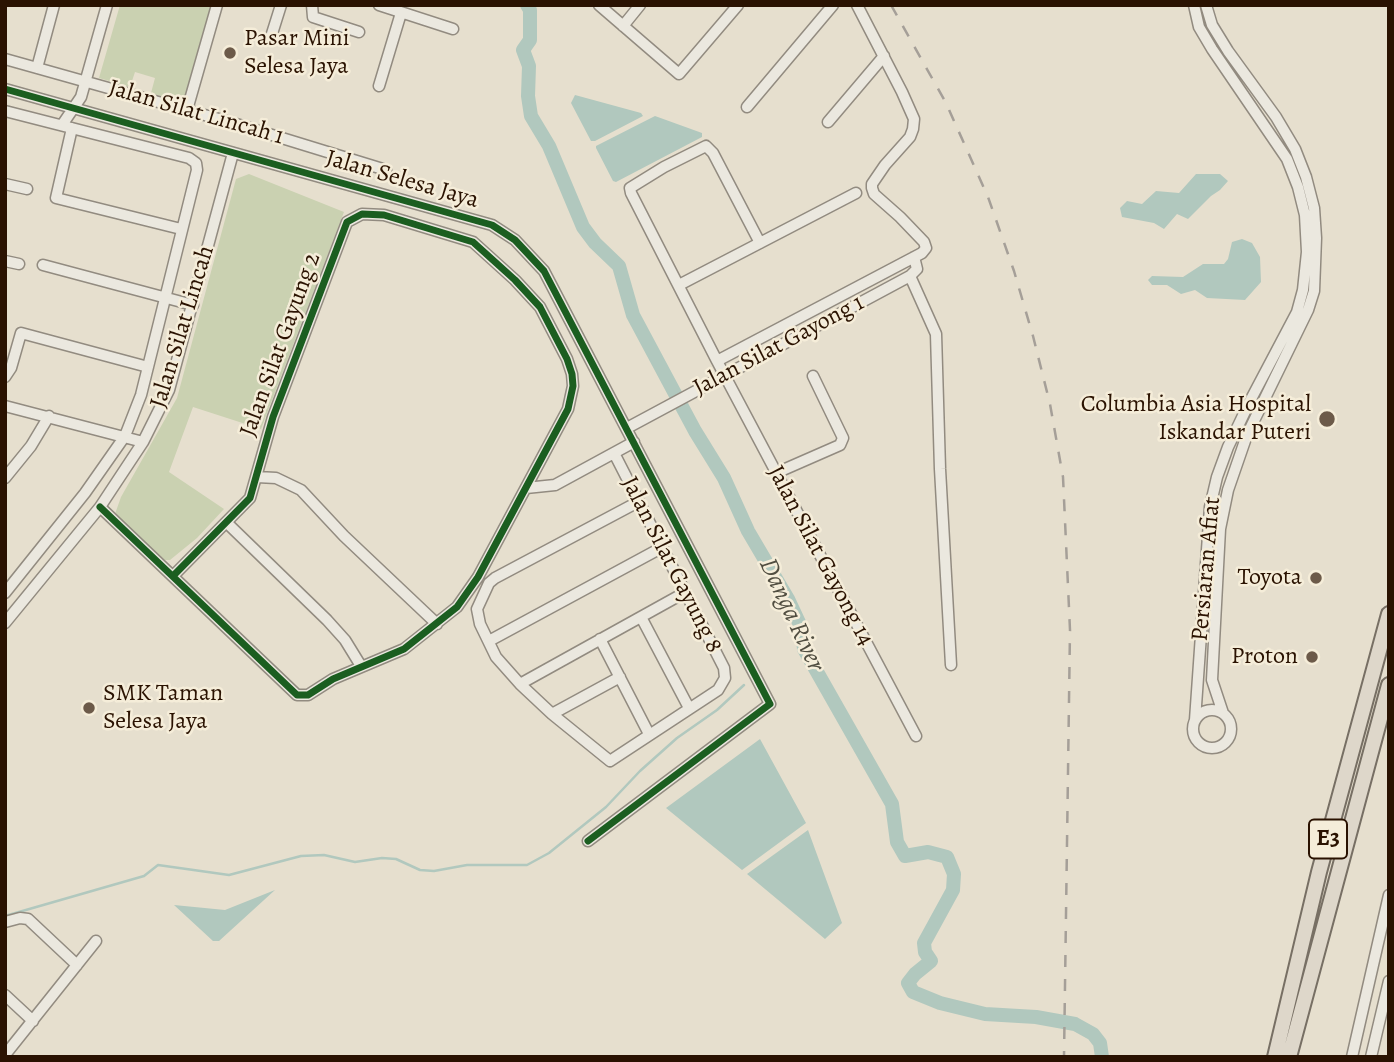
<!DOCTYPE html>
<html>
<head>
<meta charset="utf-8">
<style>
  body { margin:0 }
  #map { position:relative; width:1394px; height:1062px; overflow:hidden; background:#e6dfce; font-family:Alegreya,serif }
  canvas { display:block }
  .frame { position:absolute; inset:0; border:7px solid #2a1201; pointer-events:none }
</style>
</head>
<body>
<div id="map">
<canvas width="1394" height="1062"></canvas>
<div class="frame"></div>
</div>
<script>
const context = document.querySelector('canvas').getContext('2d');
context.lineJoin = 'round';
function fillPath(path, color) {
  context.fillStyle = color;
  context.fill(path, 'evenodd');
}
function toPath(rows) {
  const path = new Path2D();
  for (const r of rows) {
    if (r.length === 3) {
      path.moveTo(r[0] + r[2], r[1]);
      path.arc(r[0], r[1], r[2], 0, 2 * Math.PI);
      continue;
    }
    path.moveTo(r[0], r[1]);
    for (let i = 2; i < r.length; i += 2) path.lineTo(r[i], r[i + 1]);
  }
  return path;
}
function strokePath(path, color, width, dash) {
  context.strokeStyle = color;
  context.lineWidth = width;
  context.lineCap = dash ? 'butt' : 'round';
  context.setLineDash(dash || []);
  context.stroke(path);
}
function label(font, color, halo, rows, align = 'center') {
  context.font = font + ' Alegreya,serif';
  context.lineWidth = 5;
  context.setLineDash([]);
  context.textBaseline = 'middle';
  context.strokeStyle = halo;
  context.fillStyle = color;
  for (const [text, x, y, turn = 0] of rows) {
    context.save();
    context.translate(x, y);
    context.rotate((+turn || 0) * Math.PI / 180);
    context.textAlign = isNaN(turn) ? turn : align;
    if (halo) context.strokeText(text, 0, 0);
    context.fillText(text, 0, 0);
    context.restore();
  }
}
const green = toPath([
  [120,5,212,5,183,103,151,93,155,78,135,72,130,87,99,78],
  [249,174,344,212,261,429,193,407,169,472,224,509,197,538,170,560,162,560,115,514,121,497,177,398,236,179]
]);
const water = toPath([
  [575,95,641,113,643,116,595,141,591,141,571,103],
  [655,116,702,133,702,137,616,182,613,181,596,148,596,146],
  [1196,174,1220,174,1228,181,1220,190,1211,196,1188,219,1177,214,1164,229,1154,223,1122,217,1120,208,1127,201,1142,204,1156,191,1179,193],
  [1242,239,1252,243,1260,257,1261,282,1245,300,1207,298,1195,290,1181,294,1167,285,1152,285,1148,280,1152,276,1183,277,1203,264,1224,264,1228,259,1232,242],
  [760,739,806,823,742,870,666,808],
  [808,830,842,923,825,939,747,874],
  [275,890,219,941,213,941,174,905,225,910]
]);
const stream = toPath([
  [5,916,144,876,158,865,229,875,301,856,324,855,355,862,382,858,396,859,420,870,434,871,467,865,527,865,549,853,606,807,640,771,677,738,717,710,744,685]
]);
const river = toPath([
  [527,5,530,10,530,40,523,50,529,66,528,96,531,116,549,146,583,227,595,243,619,266,633,315,695,431,724,478,748,531,788,599,802,629,804,649,892,804,897,842,905,856,928,852,947,857,954,874,953,890,924,943,925,952,931,961,915,974,908,983,913,992,940,1003,985,1014,1036,1017,1075,1024,1093,1034,1100,1043,1102,1057]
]);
const minor = toPath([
  [312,5,313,17,359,32],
  [379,5,453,29],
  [599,5,679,74,738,5],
  [857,5,902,92,914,119,913,129,910,137,885,165,872,184,872,188,874,194,900,217,924,242,926,248,922,253,717,361,916,736],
  [1194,5,1199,27,1212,49,1287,159,1298,187,1305,215,1307,252,1303,290,1297,312,1250,401,1228,447,1217,477,1210,507,1195,720],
  [1206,5,1212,25,1228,51,1276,117,1295,149,1306,177,1314,208,1316,238,1314,291,1308,310,1247,435,1228,490,1220,529,1212,680,1223,713],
  [623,26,640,5],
  [270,40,281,5],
  [5,59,233,123,386,170],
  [37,68,54,5],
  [379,86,401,13],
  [5,89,492,225,515,240,544,271,770,704,588,841],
  [747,107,833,5],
  [187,110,217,5],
  [5,111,189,158,196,163,197,170,141,395,125,436,85,493,5,593],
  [828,122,884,56],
  [62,125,81,97,107,5],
  [72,128,56,198,181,229],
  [5,184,27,189],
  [5,261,19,264],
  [43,265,193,305],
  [910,276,936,334,940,469,951,665],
  [679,285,856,193],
  [717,361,631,193,630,188,664,167,706,146,713,153,760,243],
  [5,377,11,368,21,333,148,367],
  [5,406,143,442],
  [627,428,910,276,917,269,914,257],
  [614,453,724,668,725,678,718,690,610,761,552,714,520,684,496,657,480,624,477,609,489,583,495,578,638,502],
  [776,473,840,445,843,438,813,376],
  [257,477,276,478,301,490,344,536,437,624],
  [5,478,31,446,49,416],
  [526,488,555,485,634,442],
  [100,507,297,695,308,695,333,679,404,649,457,607,478,577,568,409,573,386,572,374,567,359,540,307,515,280,473,242,384,215,362,214,347,222,273,417,250,498,173,576],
  [227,523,327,620,345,640,361,666],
  [641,617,689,708],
  [5,623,100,507,143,442,169,390,233,153],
  [600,639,649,734],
  [489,641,661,548],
  [520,684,684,593],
  [1212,729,19],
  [552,714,620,677],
  [5,922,20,918,28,919,77,965],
  [5,995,33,1021],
  [5,1055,96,941],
  [1352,1057,1389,895],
  [1371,1057,1389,981]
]);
const highway = toPath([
  [1275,1057,1319,872,1389,614],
  [1289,1057,1389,685]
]);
const rail = toPath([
  [891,5,946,103,988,197,1014,271,1033,336,1050,404,1063,477,1070,630,1064,1057]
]);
const cycleway = toPath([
  [5,89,492,225,515,240,544,271,770,704,588,841],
  [100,507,297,695,308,695,333,679,404,649,457,607,478,577,568,409,573,386,572,374,567,359,540,307,515,280,473,242,384,215,362,214,347,222,273,417,250,498,173,576]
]);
const markers = [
  [230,53,7,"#6c5a49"],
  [1327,419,9,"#6c5a49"],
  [1316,578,7,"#6c5a49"],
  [1312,657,7,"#6c5a49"],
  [89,708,7,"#6c5a49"]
];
const shields = [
  [1328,839,38]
];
const shieldNames = [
  ["E3",1328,839]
];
const poiNames = [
  ["Pasar Mini",244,39,"left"],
  ["Selesa Jaya",244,67,"left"],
  ["Columbia Asia Hospital",1311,405],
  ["Iskandar Puteri",1311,433],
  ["Toyota",1302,578],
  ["Proton",1298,657],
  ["SMK Taman",103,694,"left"],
  ["Selesa Jaya",103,722,"left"]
];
const streetNames = [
  ["Jalan Silat Lincah 1",196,113,16],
  ["Jalan Selesa Jaya",402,180,16],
  ["Jalan Silat Lincah",183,327,-73],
  ["Jalan Silat Gayung 2",281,345,-70],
  ["Jalan Silat Gayong 1",779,346,-28],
  ["Jalan Silat Gayong 14",820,556,62],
  ["Jalan Silat Gayung 8",671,565,63],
  ["Persiaran Afiat",1207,569,-85]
];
const waterNames = [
  ["Danga River",791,615,65]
];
fillPath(green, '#cad1b1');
fillPath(water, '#b1c8be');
strokePath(stream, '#b1c8be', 2.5);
strokePath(river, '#b1c8be', 14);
strokePath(minor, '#928b80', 13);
strokePath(highway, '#776f64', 18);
strokePath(minor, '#ebe8df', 10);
strokePath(highway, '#ded7ca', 14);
strokePath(rail, '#a59f98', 2.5, [12, 12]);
strokePath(cycleway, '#1b5e20', 7);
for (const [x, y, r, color] of markers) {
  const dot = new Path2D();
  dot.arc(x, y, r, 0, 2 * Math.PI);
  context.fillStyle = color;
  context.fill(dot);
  strokePath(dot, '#f5edd9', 2.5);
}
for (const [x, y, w] of shields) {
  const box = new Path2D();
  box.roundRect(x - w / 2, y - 19.5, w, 39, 5);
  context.fillStyle = '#f5edd9';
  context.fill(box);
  strokePath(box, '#2a1201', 2);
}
label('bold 23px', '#2a1201', null, shieldNames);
label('24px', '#2a1201', '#f5edd9', poiNames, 'right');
label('24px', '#2a1201', '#f5edd9', streetNames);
label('italic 26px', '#514e41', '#f5edd9', waterNames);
</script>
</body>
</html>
